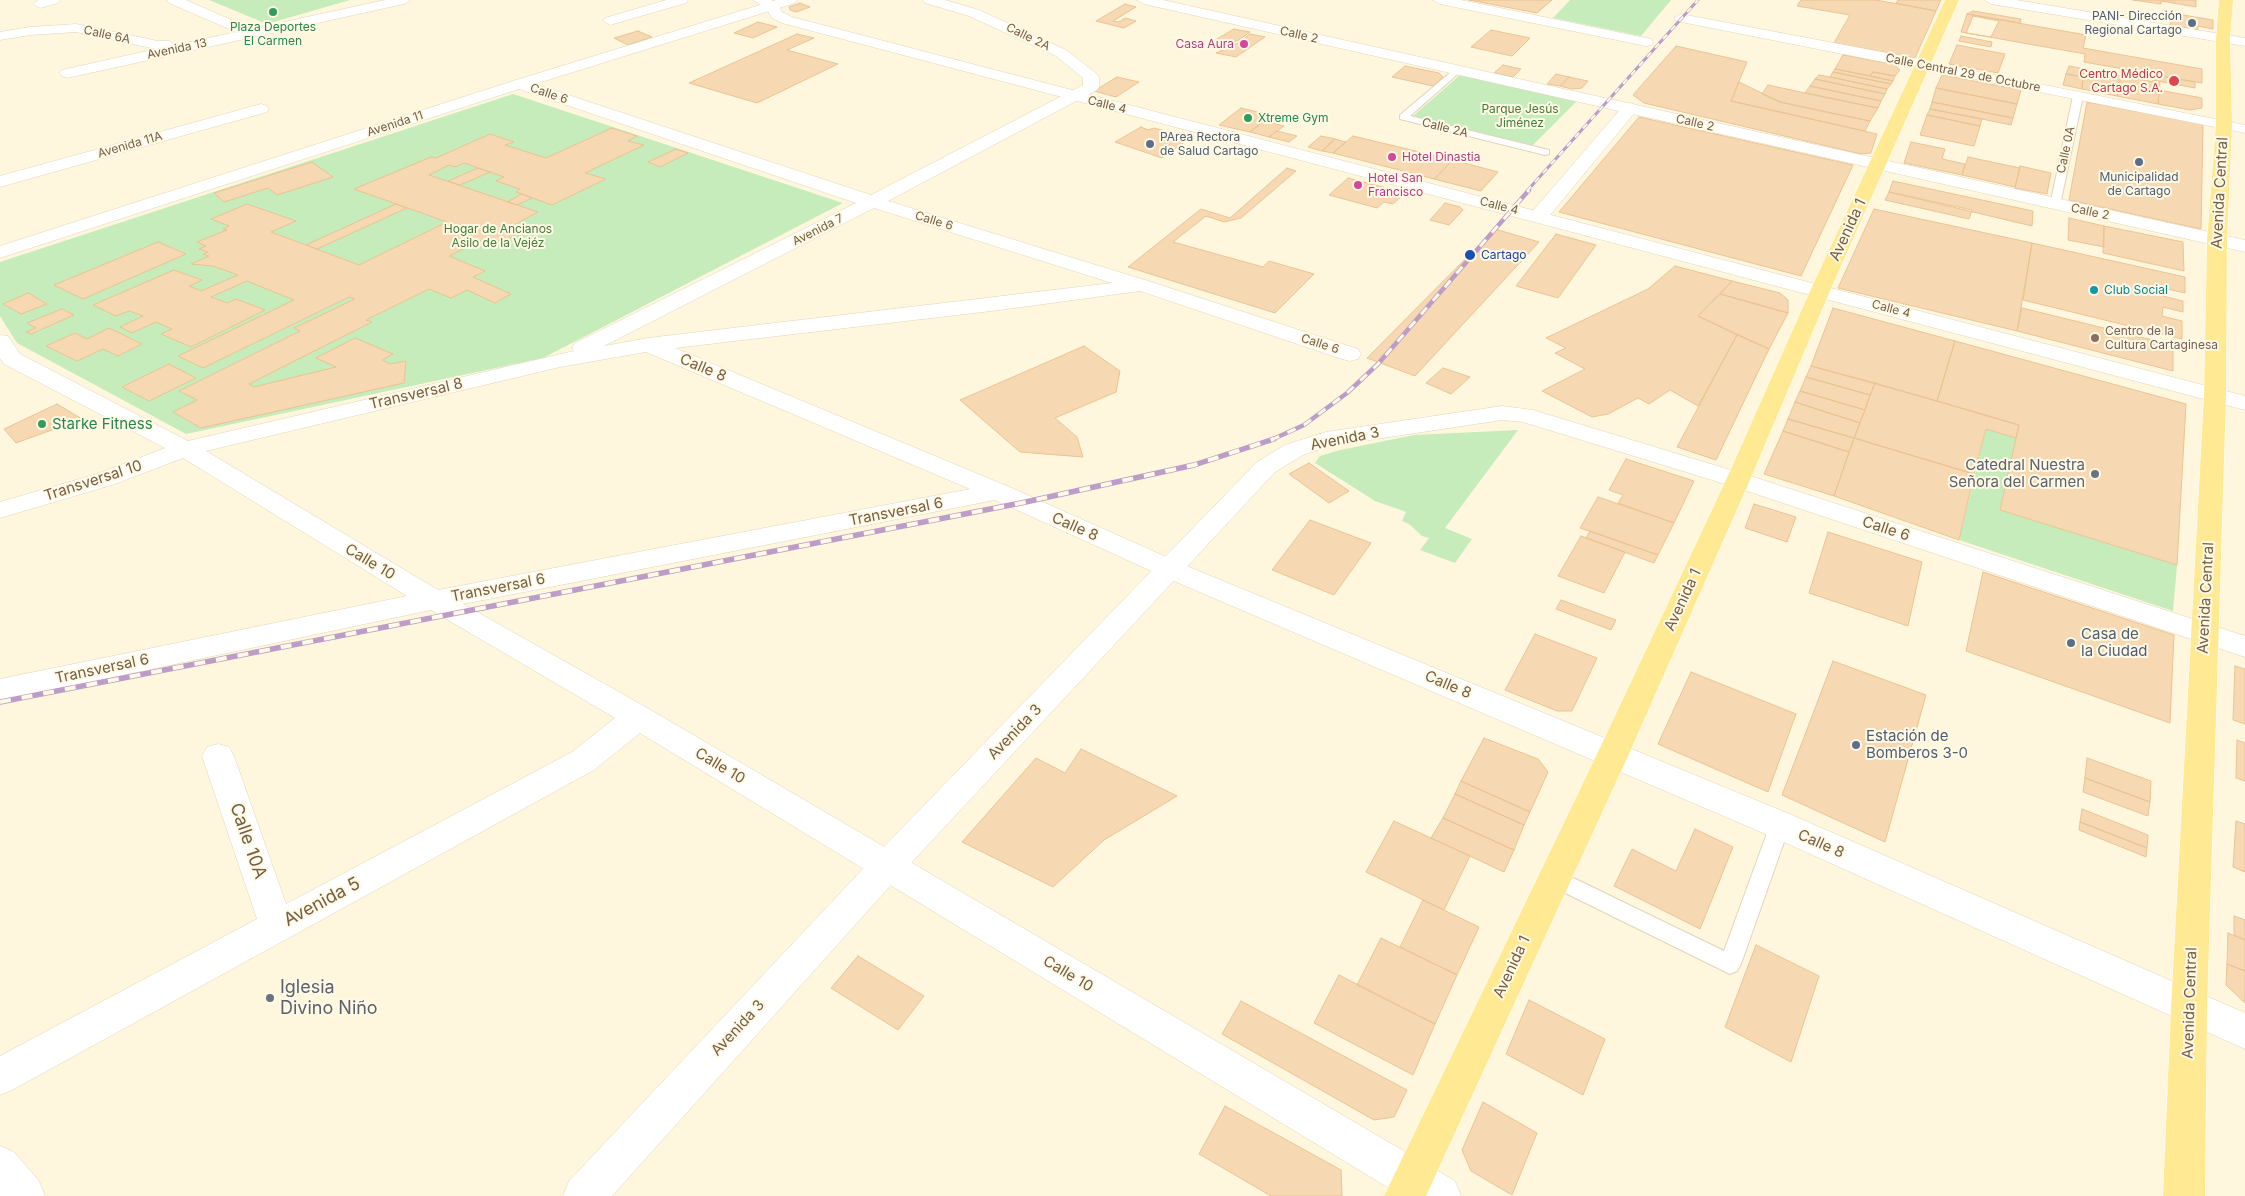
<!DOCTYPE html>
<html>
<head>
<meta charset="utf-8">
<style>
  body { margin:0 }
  canvas { display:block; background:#fef7dd }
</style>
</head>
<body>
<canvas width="2245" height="1196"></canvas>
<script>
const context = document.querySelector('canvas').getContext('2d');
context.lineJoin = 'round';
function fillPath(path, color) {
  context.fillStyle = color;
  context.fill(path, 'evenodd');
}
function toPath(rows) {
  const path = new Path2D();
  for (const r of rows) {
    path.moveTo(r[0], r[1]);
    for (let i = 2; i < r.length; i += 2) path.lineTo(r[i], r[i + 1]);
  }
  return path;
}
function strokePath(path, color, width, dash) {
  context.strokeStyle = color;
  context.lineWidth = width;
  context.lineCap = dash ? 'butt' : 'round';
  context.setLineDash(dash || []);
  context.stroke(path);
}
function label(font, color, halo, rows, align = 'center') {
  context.font = font + ' Inter,sans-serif';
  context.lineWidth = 4;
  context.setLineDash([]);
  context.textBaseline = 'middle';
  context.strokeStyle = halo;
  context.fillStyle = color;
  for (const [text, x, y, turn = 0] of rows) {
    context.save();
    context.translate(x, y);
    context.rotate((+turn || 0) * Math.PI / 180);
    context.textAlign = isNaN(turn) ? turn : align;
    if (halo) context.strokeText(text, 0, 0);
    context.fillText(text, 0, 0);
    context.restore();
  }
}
const green = toPath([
  [209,0,350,0,267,24],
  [1570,0,1671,0,1641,36,1553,18],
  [1460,75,1577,101,1532,146,1413,116],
  [513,94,843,203,543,358,186,434,17,343,0,316,0,262],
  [1986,429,2016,438,2000,510,2177,565,2173,611,1959,540],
  [1518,430,1445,528,1472,539,1455,563,1420,550,1429,538,1422,536,1409,524,1402,521,1406,512,1375,501,1315,463,1320,456,1340,450,1414,435]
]);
const building = toPath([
  [1469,0,1552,0,1537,13,1469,0],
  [1801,0,1876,0,1936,11,1915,58,1834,43,1850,15,1797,6,1801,0],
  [1898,0,1941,0,1936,11,1896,3,1898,0],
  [2133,0,2196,0,2196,7,2161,1,2161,4,2133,0],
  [800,3,810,7,796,12,790,10,789,7,800,3],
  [1125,4,1136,7,1113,21,1119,22,1125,18,1136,21,1124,28,1096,21,1125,4],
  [1973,11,2021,19,2020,23,1967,14,1973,11],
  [2171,13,2213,20,2213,29,2198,26,2198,30,2170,25,2171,13],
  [1967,14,2086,35,2083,48,2202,69,2202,83,2084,62,2085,54,1961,32,1967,14],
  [1973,16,1999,21,1991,37,1966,33,1973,16],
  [758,22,777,27,753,38,734,33,758,22],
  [1234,29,1250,32,1239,40,1230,43,1215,40,1234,29],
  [1491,30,1530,38,1512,56,1471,47,1491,30],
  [638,31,652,37,628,45,614,38,638,31],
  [797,34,814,38,787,50,838,64,757,103,689,83,797,34],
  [1250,34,1265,37,1236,57,1216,53,1238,43,1250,34],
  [1961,36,1992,42,1991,47,1959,41,1961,36],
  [1957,45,2005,54,1998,73,1949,64,1957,45],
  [1676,46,1747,62,1731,101,1877,134,1871,153,1861,154,1644,103,1633,95,1676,46],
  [1843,55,1893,64,1900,70,1895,76,1873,72,1870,76,1835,69,1843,55],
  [1503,65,1521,69,1513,77,1494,73,1503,65],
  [1405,66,1439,73,1443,77,1433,86,1392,77,1405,66],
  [2069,66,2121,76,2117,96,2082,89,2083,77,2066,74,2069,66],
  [1835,69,1870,76,1893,81,1891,84,1833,72,1835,69],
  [1833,72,1891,84,1887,89,1830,77,1833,72],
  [1873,72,1895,76,1893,81,1870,76,1873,72],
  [1556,74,1569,77,1560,86,1547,84,1556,74],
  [2066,74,2083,77,2082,89,2063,85,2066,74],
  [1819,75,1830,77,1887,89,1885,94,1815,79,1819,75],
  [1942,75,2021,90,2017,104,1936,88,1942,75],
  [2153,75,2195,82,2195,88,2152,80,2153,75],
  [2121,76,2160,83,2158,104,2117,96,2121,76],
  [1117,77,1139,82,1116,97,1094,91,1117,77],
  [1569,77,1588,81,1582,88,1572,89,1560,86,1569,77],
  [1815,79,1885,94,1881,101,1810,86,1815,79],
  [1739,82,1780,102,1870,121,1865,131,1731,101,1739,82],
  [1768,85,1805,93,1878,108,1870,121,1835,114,1780,102,1762,94,1768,85],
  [1810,86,1881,101,1878,108,1805,93,1810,86],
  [1936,88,2017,104,2013,118,1932,102,1936,88],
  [2159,90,2202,98,2202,108,2190,110,2158,104,2159,90],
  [1932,102,2013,118,2011,125,1982,119,1930,109,1932,102],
  [2087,102,2203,124,2201,229,2069,200,2087,102],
  [1241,108,1270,115,1250,132,1219,125,1241,108],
  [1930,109,1982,119,1980,126,1927,115,1930,109],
  [1927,115,1980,126,1974,146,1920,135,1927,115],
  [1639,117,1853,165,1801,276,1559,212,1639,117],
  [1264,121,1284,126,1269,137,1250,132,1264,121],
  [1141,127,1148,130,1154,128,1190,138,1162,158,1115,142,1141,127],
  [612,128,637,136,628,141,644,145,585,173,606,179,552,205,516,192,520,189,496,181,504,177,464,163,455,167,449,165,429,175,538,212,514,225,528,229,502,242,488,237,449,256,485,271,473,277,511,294,495,303,467,290,451,298,429,289,366,320,372,322,249,384,254,387,336,367,316,358,355,338,393,354,382,360,390,364,406,361,404,383,201,428,173,412,197,400,179,391,300,331,294,328,355,299,349,297,203,368,178,356,294,300,247,281,211,297,227,303,236,299,265,310,191,347,161,334,172,329,156,322,132,333,120,327,143,316,129,311,116,316,93,305,174,270,202,280,189,286,201,291,238,275,213,266,191,264,209,256,203,254,208,252,199,249,206,246,197,242,227,230,223,229,229,226,211,219,247,204,296,221,271,232,359,265,447,222,354,189,431,157,436,158,490,134,514,142,505,145,546,158,612,128],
  [1277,131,1297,136,1289,142,1269,137,1277,131],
  [1321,136,1335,139,1322,151,1308,147,1321,136],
  [1353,136,1453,160,1434,179,1333,153,1353,136],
  [1335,139,1346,142,1333,153,1322,151,1335,139],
  [1911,142,1945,149,1942,159,1965,164,1962,175,1904,163,1911,142],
  [676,149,688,153,660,167,648,162,676,149],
  [1968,157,2020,168,2015,187,1962,175,1968,157],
  [1453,160,1498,172,1481,191,1434,179,1453,160],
  [312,162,333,177,277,195,268,188,224,202,214,193,312,162],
  [2020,166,2051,173,2047,194,2015,188,2020,166],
  [478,168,490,172,460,185,448,181,478,168],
  [1287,168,1296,171,1241,218,1224,222,1206,216,1173,242,1263,267,1269,261,1314,274,1275,313,1128,267,1201,209,1230,218,1287,168],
  [1348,178,1405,193,1393,204,1384,202,1377,208,1329,195,1348,178],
  [1893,181,2033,211,2032,226,1889,192,1893,181],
  [1889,192,1972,210,1969,219,1885,200,1889,192],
  [522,194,532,198,517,205,507,202,522,194],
  [1445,203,1460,207,1463,210,1449,225,1430,220,1445,203],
  [396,204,407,208,317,249,306,245,396,204],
  [1874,209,2032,243,2017,331,1838,288,1874,209],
  [2069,218,2104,226,2104,247,2068,240,2069,218],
  [2104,226,2183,242,2184,271,2103,253,2104,226],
  [1495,229,1539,242,1415,376,1367,358,1495,229],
  [1556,234,1596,245,1558,298,1516,286,1556,234],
  [158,242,186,254,83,299,54,285,158,242],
  [2032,243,2185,277,2185,293,2163,288,2163,296,2183,301,2183,312,2163,307,2162,316,2182,321,2182,339,2023,300,2032,243],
  [1675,266,1732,281,1698,316,1737,335,1698,406,1670,390,1649,404,1638,398,1608,414,1592,417,1542,391,1585,369,1555,353,1566,348,1546,338,1648,289,1675,266],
  [1732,281,1780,293,1788,300,1788,313,1720,294,1732,281],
  [28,293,47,304,21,314,3,304,28,293],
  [1720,294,1788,313,1769,349,1698,316,1720,294],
  [1833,308,1955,341,1937,401,1811,366,1833,308],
  [2022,308,2173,345,2173,371,2017,331,2022,308],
  [62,309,74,315,31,334,26,332,36,328,27,323,62,309],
  [109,328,142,344,118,356,103,349,77,361,46,346,75,333,87,339,109,328],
  [1737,335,1769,349,1716,460,1677,447,1737,335],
  [1955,341,2186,404,2177,565,2000,510,2019,425,1937,401,1955,341],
  [1084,346,1120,371,1116,392,1055,418,1077,437,1083,457,1020,452,960,400,1084,346],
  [169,364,196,378,149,401,122,387,169,364],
  [1811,366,1875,383,1870,395,1806,377,1811,366],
  [1443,368,1470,377,1451,394,1426,383,1443,368],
  [1806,377,1870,395,1865,410,1800,391,1806,377],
  [1875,383,2019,425,2016,438,1986,429,1974,474,1854,438,1875,383],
  [1800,391,1865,410,1860,423,1795,402,1800,391],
  [1795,402,1860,423,1854,438,1788,419,1795,402],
  [57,404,82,419,16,443,4,429,57,404],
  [1788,419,1854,438,1849,452,1783,431,1788,419],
  [1783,431,1849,452,1834,496,1764,474,1783,431],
  [1854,438,1974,474,1959,540,1834,496,1854,438],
  [1626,459,1694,481,1674,523,1618,503,1623,495,1609,490,1626,459],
  [1309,463,1349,491,1329,503,1289,474,1309,463],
  [1598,497,1674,523,1658,555,1580,528,1598,497],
  [1754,504,1796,517,1787,542,1745,528,1754,504],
  [1310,520,1371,543,1334,595,1272,570,1310,520],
  [1590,531,1658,555,1654,563,1586,538,1590,531],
  [1828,532,1922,562,1908,626,1809,593,1828,532],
  [1581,536,1625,552,1604,593,1558,576,1581,536],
  [1983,572,2174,635,2170,723,1966,651,1983,572],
  [1561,600,1616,620,1611,630,1556,609,1561,600],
  [1535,634,1597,658,1572,711,1557,711,1505,690,1535,634],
  [1833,661,1926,695,1885,842,1782,795,1833,661],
  [2235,666,2245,669,2245,724,2233,720,2235,666],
  [1691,672,1796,714,1768,792,1658,744,1691,672],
  [1484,738,1538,759,1548,772,1530,812,1461,781,1484,738],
  [2237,740,2245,743,2245,781,2236,778,2237,740],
  [1081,749,1177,796,1104,840,1053,887,962,842,1036,758,1065,773,1081,749],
  [2087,758,2151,781,2150,802,2085,778,2087,758],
  [2085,778,2150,802,2148,816,2083,792,2085,778],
  [1461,781,1530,812,1524,825,1455,794,1461,781],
  [1455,794,1524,825,1514,850,1443,818,1455,794],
  [2082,809,2148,835,2147,848,2080,822,2082,809],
  [1443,818,1514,850,1504,872,1431,838,1443,818],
  [1394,821,1470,856,1444,910,1366,872,1394,821],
  [2236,821,2245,824,2245,872,2233,867,2236,821],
  [2080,822,2147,848,2146,857,2079,830,2080,822],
  [1695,829,1733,847,1700,929,1614,886,1632,849,1676,871,1695,829],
  [1423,900,1479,927,1457,975,1400,947,1423,900],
  [2234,916,2245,920,2245,940,2234,935,2234,916],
  [2228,933,2245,940,2245,971,2227,964,2228,933],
  [1381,938,1457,975,1435,1024,1357,985,1381,938],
  [1756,945,1819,976,1791,1062,1725,1027,1756,945],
  [858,956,924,996,898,1030,831,988,858,956],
  [2227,964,2245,971,2245,1003,2226,985,2227,964],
  [1339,975,1435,1024,1413,1075,1314,1023,1339,975],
  [1529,1000,1605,1039,1583,1095,1506,1054,1529,1000],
  [1241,1001,1407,1090,1394,1117,1374,1120,1222,1034,1241,1001],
  [1483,1102,1537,1133,1512,1195,1471,1171,1462,1150,1483,1102],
  [1225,1106,1341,1170,1342,1196,1271,1196,1199,1154,1225,1106]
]);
const service = toPath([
  [1457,67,1462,70,1460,72,1410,116,1549,150,1549,154,1545,155,1400,119,1400,115,1457,67],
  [2078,93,2083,96,2060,205,2055,208,2050,205,2073,96,2078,93],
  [1780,817,1787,819,1790,825,1741,964,1737,971,1730,974,1547,884,1544,878,1547,872,1554,869,1561,872,1724,951,1770,825,1773,819,1780,817]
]);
const pedestrian = toPath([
  [1924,61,2245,125,2245,133,1919,68,1917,65,1924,61]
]);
const minor = toPath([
  [38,0,60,0,58,3,40,8,33,4,38,0],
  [167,0,186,0,252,29,385,0,411,0,404,4,67,78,62,76,59,73,62,70,156,49,76,32,30,35,0,40,0,32,30,27,76,24,158,41,169,41,176,45,236,32,169,3,167,0],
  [666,0,688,0,686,3,610,25,603,21,605,18,666,0],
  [776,0,797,0,795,3,535,84,871,195,1083,85,1083,78,1056,56,969,16,925,3,923,0,945,0,979,10,1066,50,1097,74,1099,77,1099,87,1097,90,888,201,1148,281,1358,349,1361,354,1358,359,1350,361,1342,359,1140,291,1000,310,675,348,1007,486,1189,567,1792,815,2245,1013,2245,1049,1768,835,1169,579,995,500,463,604,649,709,1455,1181,1461,1196,1402,1196,640,733,594,770,14,1089,0,1095,0,1056,257,919,202,756,207,747,218,744,229,747,234,756,286,904,572,752,615,718,431,610,0,701,0,679,407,596,183,458,115,484,0,518,0,502,97,474,165,448,4,364,0,358,0,335,8,336,20,354,188,441,574,351,572,348,575,343,856,203,519,89,0,258,0,246,513,81,776,0],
  [874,208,1112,283,648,338,604,346,874,208],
  [646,352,970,489,438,590,206,451,560,367,646,352],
  [1433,0,1461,0,1646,38,1651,39,1653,42,1651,45,1646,46,1440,4,1433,0],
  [1984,0,2016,0,2245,38,2245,46,1991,4,1984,0],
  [1681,14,1924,60,1929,62,1932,65,1929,68,1924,70,1676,21,1674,18,1681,14],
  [1630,103,1636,105,1638,108,1636,111,1546,220,1539,222,1532,220,1530,216,1532,212,1624,105,1630,103],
  [261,104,267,106,269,109,267,112,0,187,0,176,261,104],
  [1738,472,2245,636,2245,657,1729,485,1726,480,1729,475,1738,472],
  [0,1146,14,1152,39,1181,45,1196,0,1196,0,1146]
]);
const tertiary = toPath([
  [753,0,771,0,776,2,782,12,792,17,2245,396,2245,410,782,23,772,18,766,8,753,0],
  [1137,0,1163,0,2245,240,2245,252,1144,4,1137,0],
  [1502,406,1533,410,1747,475,1750,480,1747,485,1738,488,1523,422,1502,420,1330,446,1303,455,1275,472,899,876,612,1196,563,1196,569,1181,875,856,1257,462,1285,445,1326,432,1502,406]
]);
const primary = toPath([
  [1945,0,1959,0,1830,291,1750,480,1629,754,1426,1196,1384,1196,1597,754,1726,480,1810,291,1945,0],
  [2219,0,2233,0,2230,39,2232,125,2227,240,2226,395,2207,1008,2205,1196,2163,1196,2171,1008,2204,395,2207,240,2216,125,2216,39,2219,0]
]);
const railFar2 = toPath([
  [1527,191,1698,0]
]);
const railFar1 = toPath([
  [1271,440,1304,425,1347,393,1378,364,1529,190]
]);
const rail = toPath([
  [0,702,1021,503,1194,465,1274,439]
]);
const markers = [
  [273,12,5,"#2e9e5b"],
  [2192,23,5,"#5c6f8a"],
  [1244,44,5,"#d1479c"],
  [2174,81,6,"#e0444e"],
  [1248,118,5,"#2e9e5b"],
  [1150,144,5,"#5c6f8a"],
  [1392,157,5,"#d1479c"],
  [2139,162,5,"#5c6f8a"],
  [1358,185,5,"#d1479c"],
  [1470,255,6,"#1a4fb4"],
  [2094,290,5,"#0f9aa8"],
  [2095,338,5,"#8d6e63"],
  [42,424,5,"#2e9e5b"],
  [2095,474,5,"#6b7280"],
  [2071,643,5,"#5c6f8a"],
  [1856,745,5,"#5c6f8a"],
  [270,998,5,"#6b7280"]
];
const farServicenames = [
  ["PANI- Dirección",2182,16],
  ["Regional Cartago",2182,30],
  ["PArea Rectora",1160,137,"left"],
  ["de Salud Cartago",1160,151,"left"],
  ["Municipalidad",2139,177,"center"],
  ["de Cartago",2139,191,"center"]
];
const farLeisurenames = [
  ["Plaza Deportes",273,27],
  ["El Carmen",273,41],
  ["Xtreme Gym",1258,118,"left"]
];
const farStreetnames = [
  ["Calle 6A",107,35,12],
  ["Calle 2",1299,35,13],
  ["Calle 2A",1028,37,26],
  ["Avenida 13",177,49,-12],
  ["Calle Central 29 de Octubre",1963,73,11],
  ["Calle 6",549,94,19],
  ["Calle 4",1107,105,14],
  ["Calle 2",1695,123,13],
  ["Avenida 11",395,124,-18],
  ["Calle 2A",1445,128,14],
  ["Avenida 11A",130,145,-16],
  ["Calle 0A",2066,150,-78],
  ["Calle 4",1499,206,15],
  ["Calle 2",2090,212,12],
  ["Calle 6",934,221,17],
  ["Avenida 7",818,230,-27],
  ["Calle 4",1891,309,15],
  ["Calle 6",1320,344,18]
];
const farHotelnames = [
  ["Casa Aura",1234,44,"right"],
  ["Hotel Dinastia",1402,157],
  ["Hotel San",1368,178],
  ["Francisco",1368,192]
];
const farHealthnames = [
  ["Centro Médico",2163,74],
  ["Cartago S.A.",2163,88]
];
const farParknames = [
  ["Parque Jesús",1520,109],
  ["Jiménez",1520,123],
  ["Hogar de Ancianos",498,229],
  ["Asilo de la Vejéz",498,243]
];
const farTransitnames = [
  ["Cartago",1481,255]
];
const farCulturenames = [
  ["Club Social",2104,290]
];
const farEducationnames = [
  ["Centro de la",2105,331],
  ["Cultura Cartaginesa",2105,345]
];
const streetNames = [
  ["Avenida Central",2220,193,-87],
  ["Avenida 1",1848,230,-65],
  ["Calle 8",703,368,23],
  ["Transversal 8",416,394,-13],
  ["Avenida 3",1345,439,-11],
  ["Transversal 10",93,481,-18],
  ["Transversal 6",896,512,-11],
  ["Calle 8",1075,527,24],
  ["Calle 6",1886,529,18],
  ["Calle 10",370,562,31],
  ["Transversal 6",498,588,-11],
  ["Avenida Central",2206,598,-87],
  ["Avenida 1",1683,600,-65],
  ["Transversal 6",102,669,-12],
  ["Calle 8",1448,685,23],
  ["Avenida 3",1015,732,-46],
  ["Calle 10",720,766,31],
  ["Calle 8",1821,844,24],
  ["Avenida 1",1512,967,-65],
  ["Calle 10",1068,974,31],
  ["Avenida Central",2190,1003,-88],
  ["Avenida 3",738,1028,-47]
];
const leisureNames = [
  ["Starke Fitness",52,424]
];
const worshipNames = [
  ["Catedral Nuestra",2085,465],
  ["Señora del Carmen",2085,482]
];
const serviceNames = [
  ["Casa de",2081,634],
  ["la Ciudad",2081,651],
  ["Estación de",1866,736],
  ["Bomberos 3-0",1866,753]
];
const nearStreetnames = [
  ["Calle 10A",248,841,71],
  ["Avenida 5",322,902,-28]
];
const nearWorshipnames = [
  ["Iglesia",280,988],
  ["Divino Niño",280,1009]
];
fillPath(green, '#c7ecbb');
fillPath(building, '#f6d9b3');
strokePath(building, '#eac392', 1);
strokePath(service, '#e2d4b9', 2);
strokePath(pedestrian, '#e2d4b9', 1);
strokePath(minor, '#e2d4b9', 1);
strokePath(tertiary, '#e2d4b9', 1);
strokePath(primary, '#fff', 1);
fillPath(service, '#fff');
fillPath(pedestrian, '#fff');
fillPath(minor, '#fff');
fillPath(tertiary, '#fff');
fillPath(primary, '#ffea93');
strokePath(railFar2, '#bb9dc7', 3);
strokePath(railFar1, '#bb9dc7', 4.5);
strokePath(rail, '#bb9dc7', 5.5);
strokePath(railFar2, '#fff9e5', 2, [6]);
strokePath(railFar1, '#fff9e5', 3, [9]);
strokePath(rail, '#fff9e5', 4, [11]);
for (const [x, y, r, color] of markers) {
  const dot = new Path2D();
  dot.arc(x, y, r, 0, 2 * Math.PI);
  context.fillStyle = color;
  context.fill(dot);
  strokePath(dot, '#fff9e5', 2);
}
label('12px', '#4e5e75', '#fff9e5', farServicenames, 'right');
label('12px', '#27864d', '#fff9e5', farLeisurenames);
label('12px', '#755e44', '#fff9e5', farStreetnames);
label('12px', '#b23c85', '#fff9e5', farHotelnames, 'left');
label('12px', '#be3a42', '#fff9e5', farHealthnames, 'right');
label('12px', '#437c3b', '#fff9e5', farParknames);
label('12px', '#164399', '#fff9e5', farTransitnames, 'left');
label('12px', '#0d838f', '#fff9e5', farCulturenames, 'left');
label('12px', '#785e54', '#fff9e5', farEducationnames, 'left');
label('15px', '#755e44', '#fff9e5', streetNames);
label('15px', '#27864d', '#fff9e5', leisureNames, 'left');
label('15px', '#5b616d', '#fff9e5', worshipNames, 'right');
label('15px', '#4e5e75', '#fff9e5', serviceNames, 'left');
label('18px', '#755e44', '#fff9e5', nearStreetnames);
label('18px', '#5b616d', '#fff9e5', nearWorshipnames, 'left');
</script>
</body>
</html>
